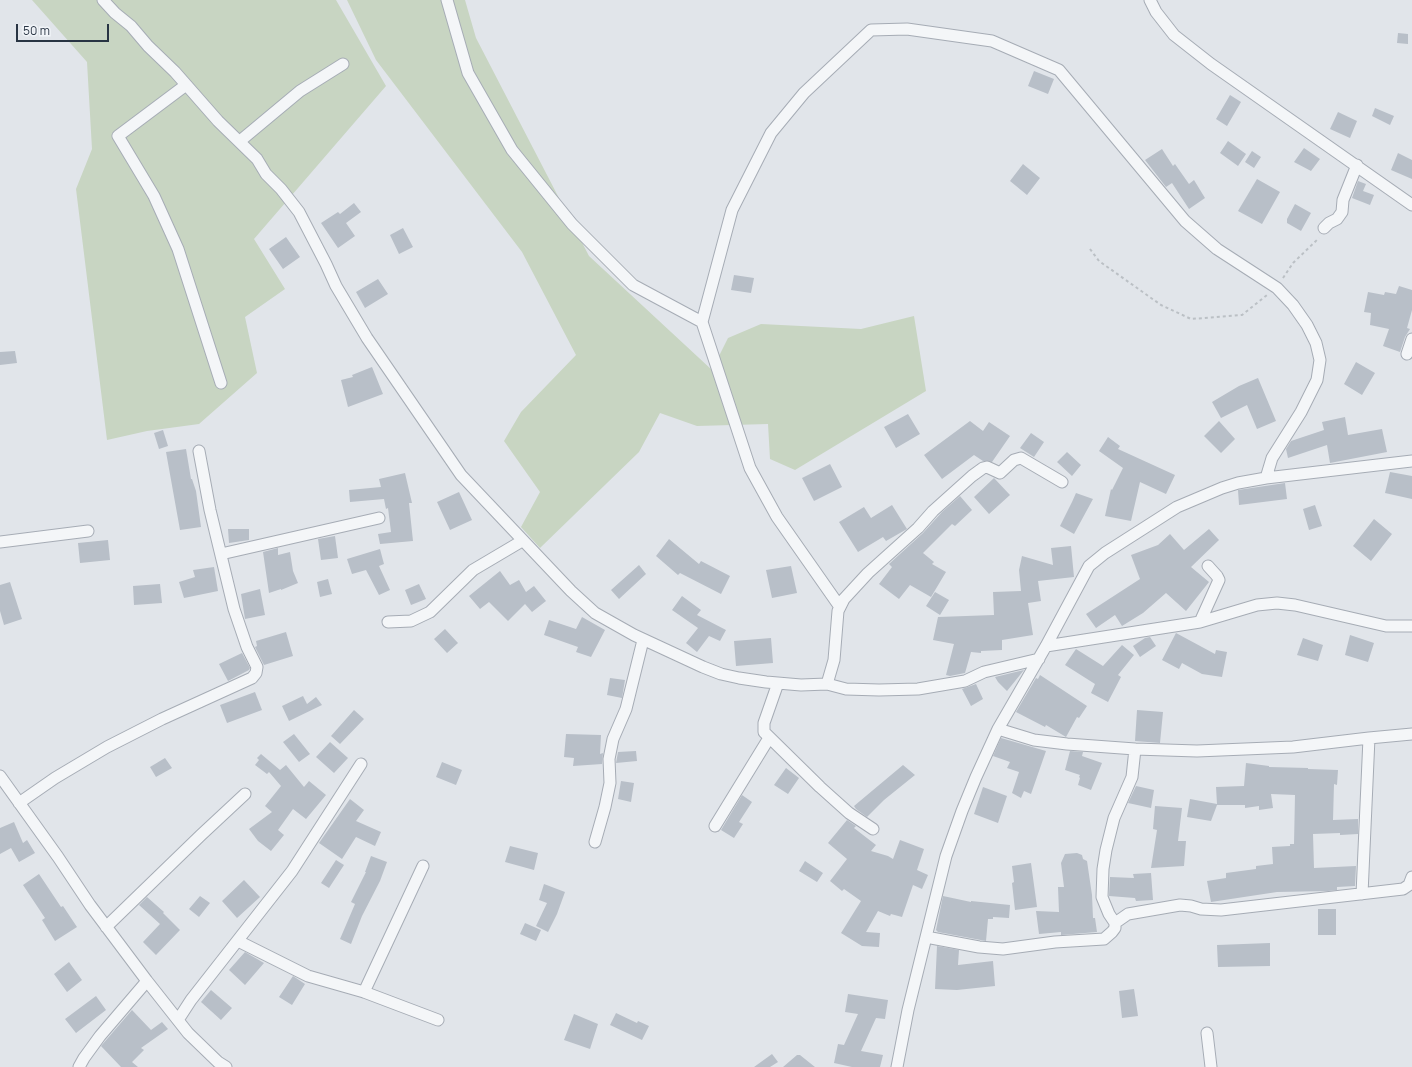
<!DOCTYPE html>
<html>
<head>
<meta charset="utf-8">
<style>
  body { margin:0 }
  #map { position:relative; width:1412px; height:1067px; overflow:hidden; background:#e1e5ea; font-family:Manrope,sans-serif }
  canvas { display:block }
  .scale { position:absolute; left:16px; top:24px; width:93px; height:18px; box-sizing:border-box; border:2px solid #283443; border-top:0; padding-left:5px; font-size:12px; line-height:14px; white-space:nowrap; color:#283443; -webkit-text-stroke:3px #f1f4f8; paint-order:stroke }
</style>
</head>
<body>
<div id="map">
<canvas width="1412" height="1067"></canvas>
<div class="scale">50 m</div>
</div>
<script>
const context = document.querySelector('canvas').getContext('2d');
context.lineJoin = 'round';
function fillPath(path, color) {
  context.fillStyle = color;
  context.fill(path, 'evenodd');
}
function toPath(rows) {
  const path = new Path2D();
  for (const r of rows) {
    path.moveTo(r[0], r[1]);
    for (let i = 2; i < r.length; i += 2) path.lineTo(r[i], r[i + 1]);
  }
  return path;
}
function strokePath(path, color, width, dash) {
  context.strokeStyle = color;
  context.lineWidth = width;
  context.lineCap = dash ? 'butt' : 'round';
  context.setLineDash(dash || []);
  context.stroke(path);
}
const green = toPath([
  [32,0,336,0,386,86,254,239,285,289,245,317,257,373,199,424,147,431,107,440,76,189,92,149,87,62],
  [347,0,465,0,476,38,589,256,712,370,728,338,761,324,861,329,914,316,926,391,795,470,770,459,768,424,697,426,660,413,639,452,540,548,521,527,540,492,504,441,521,412,576,355,522,252,376,60]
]);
const building = toPath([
  [1398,33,1408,34,1408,44,1397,43],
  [1034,71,1054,79,1048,94,1028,86],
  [1230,95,1241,102,1227,126,1216,119],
  [1375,108,1394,116,1390,125,1372,116],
  [1338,112,1357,121,1350,138,1330,129],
  [1228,141,1246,154,1238,166,1220,153],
  [1304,148,1320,159,1311,171,1294,162],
  [1162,149,1173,166,1175,164,1189,184,1194,180,1205,198,1189,209,1172,183,1166,187,1145,160],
  [1252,151,1261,157,1254,168,1245,162],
  [1398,153,1412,160,1412,179,1391,170],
  [1023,164,1040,178,1027,195,1010,181],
  [1257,179,1280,192,1262,224,1238,211],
  [1358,181,1366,184,1363,191,1374,195,1370,205,1352,198],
  [354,203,361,212,346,223,355,236,338,248,321,223,338,212,340,214],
  [1295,204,1311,213,1301,231,1287,223,1287,219],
  [403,228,413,247,399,254,390,235],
  [286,237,300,257,283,269,269,249],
  [734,275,754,278,751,293,731,290],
  [378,279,388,294,365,308,356,292],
  [1399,286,1412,290,1412,310,1407,328,1410,329,1405,337,1400,352,1383,346,1389,329,1370,325,1371,313,1364,312,1368,292,1384,295,1385,292,1396,294],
  [15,351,17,363,0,365,0,352],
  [1356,362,1375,373,1362,395,1344,384],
  [372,367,383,394,348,407,341,380,353,377,352,375],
  [1258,378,1276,421,1257,429,1247,405,1221,418,1212,402,1239,386],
  [908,414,920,434,896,448,884,427],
  [1345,417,1348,435,1382,429,1387,452,1330,463,1327,445,1288,458,1286,449,1291,441,1324,430,1322,422],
  [970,421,983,431,989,422,1010,436,992,462,983,461,974,455,942,479,924,455],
  [1219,421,1235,439,1221,453,1204,436],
  [163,430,168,446,159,449,154,433],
  [1031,433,1044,442,1034,457,1020,448],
  [1108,437,1120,446,1118,449,1175,475,1166,494,1140,482,1131,521,1105,516,1111,489,1112,490,1123,468,1099,451],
  [186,449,191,479,192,479,196,491,201,527,180,530,166,452],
  [1067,452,1081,465,1072,476,1057,462],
  [830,464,842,487,814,501,802,478],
  [1390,472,1412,476,1412,499,1385,493],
  [405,473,412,503,409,503,413,541,380,544,378,534,391,532,388,508,386,509,384,499,350,502,349,490,381,487,379,479],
  [994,478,1010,495,989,514,974,497],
  [1285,483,1287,499,1239,505,1238,490],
  [459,492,472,520,450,530,437,502],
  [1076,493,1093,499,1074,534,1060,526,1072,502],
  [960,496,972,510,955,526,952,524,923,553,934,562,932,564,946,572,931,597,910,585,899,599,879,584,892,567,889,564,923,533,942,512],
  [892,505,907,529,886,541,883,537,858,552,839,522,864,507,871,518],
  [1315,505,1322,526,1309,530,1303,509],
  [1374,519,1392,534,1371,561,1353,546],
  [228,529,249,529,249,540,229,543],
  [1209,529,1219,540,1191,567,1209,582,1186,611,1166,593,1143,613,1122,626,1115,615,1096,628,1086,614,1140,579,1131,555,1158,545,1170,534,1184,550],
  [335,536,338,558,321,560,318,539],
  [669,539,699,564,701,561,730,576,721,594,680,573,678,575,656,556],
  [108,540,110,560,80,563,78,543],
  [1071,546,1074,577,1038,581,1041,601,1028,603,1033,635,1002,640,1002,650,981,651,981,653,971,652,965,673,950,676,946,675,954,644,933,640,938,617,994,615,993,592,1021,591,1019,570,1022,556,1053,565,1051,548],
  [278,548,278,555,290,552,293,571,298,583,281,590,281,589,269,593,263,552],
  [380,549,384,564,379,566,390,590,379,595,366,570,352,574,347,559],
  [639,565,646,574,619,599,611,590],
  [791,566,797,593,772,598,766,570],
  [214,567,218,591,184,598,179,582,195,577,193,570],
  [500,571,510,585,519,580,526,592,534,586,546,601,532,612,525,604,508,621,489,602,480,609,469,596],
  [328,579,332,594,320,597,317,582],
  [10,582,22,619,4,625,0,611,0,585],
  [160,584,162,603,134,605,133,586],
  [419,584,426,599,411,605,405,590],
  [260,589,265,615,245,619,241,594],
  [935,592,949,600,940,615,926,606],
  [682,596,701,610,697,615,726,630,720,641,709,636,697,652,686,643,698,628,672,610],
  [582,617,605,630,591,657,576,652,578,647,544,635,549,620,576,629],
  [445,629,458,643,447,653,434,639],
  [286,632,293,656,264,665,255,647,257,646,256,641],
  [1176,633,1215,654,1216,650,1227,652,1222,677,1202,674,1182,663,1179,669,1162,660],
  [1350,635,1374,643,1368,662,1345,655],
  [1150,637,1156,646,1140,657,1133,646,1145,638],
  [771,638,773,663,736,666,734,641],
  [1303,638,1323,645,1318,661,1297,655],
  [1122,645,1134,655,1118,675,1121,677,1108,702,1091,693,1095,684,1065,665,1076,649,1103,666],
  [242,653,250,668,249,670,228,681,219,664],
  [1024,670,1007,691,998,682,995,677],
  [1040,675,1087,706,1079,718,1077,717,1066,737,1046,725,1045,727,1016,712,1036,678,1038,679],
  [610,678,625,680,622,698,607,695],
  [976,684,983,699,971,706,962,689],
  [255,692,262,710,227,723,220,705],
  [303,696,307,704,316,697,322,705,289,721,282,706],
  [354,710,364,719,340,744,331,736],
  [1137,710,1163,712,1160,743,1135,741],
  [294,734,310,754,299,762,283,742],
  [566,734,601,735,600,754,603,753,602,764,573,766,574,758,564,757],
  [1001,738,1046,751,1031,794,1024,791,1021,798,1012,793,1019,772,1007,768,1010,762,993,756],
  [330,742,348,758,334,773,316,757],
  [636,751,637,761,616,763,618,752],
  [1070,751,1083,752,1082,756,1102,763,1091,790,1078,785,1080,778,1079,777,1080,775,1065,770],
  [261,754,280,770,286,765,304,787,309,781,326,795,306,819,293,809,278,830,284,835,271,851,258,841,249,829,272,812,265,806,281,786,269,772,267,774,255,765,259,760,257,758],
  [165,758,172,768,156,777,150,767],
  [442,762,462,770,456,785,436,777],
  [1246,763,1269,766,1269,767,1308,768,1308,769,1338,770,1337,785,1334,784,1333,820,1358,819,1358,834,1340,835,1340,833,1313,834,1314,868,1356,866,1355,886,1337,887,1337,890,1328,891,1277,892,1211,902,1207,881,1226,878,1226,873,1256,869,1256,866,1273,864,1272,847,1290,846,1290,844,1294,844,1295,795,1271,794,1273,808,1259,810,1259,806,1245,808,1245,805,1217,805,1211,821,1187,817,1190,799,1217,804,1216,787,1244,786],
  [903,765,915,775,884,800,867,817,856,809,854,806],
  [786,768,799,778,788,794,774,785],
  [621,781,634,783,631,802,618,799],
  [1136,786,1154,790,1151,808,1128,803],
  [983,787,1007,796,998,823,974,814],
  [742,795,752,802,739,822,743,824,734,838,721,830],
  [350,799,364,810,356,821,381,832,375,846,356,837,342,859,319,843],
  [1155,806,1182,808,1178,841,1186,841,1184,866,1151,868,1157,830,1153,829],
  [847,820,856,826,854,828,876,845,871,851,888,856,893,859,900,840,924,849,917,870,928,875,922,889,913,885,902,917,891,914,890,916,878,911,866,932,880,933,879,947,862,946,841,933,861,901,844,889,842,891,830,881,847,859,828,843],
  [14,822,23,843,27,840,35,853,19,862,11,848,0,854,0,828],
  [510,846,538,853,534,870,505,862],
  [1077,853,1082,855,1083,859,1087,861,1092,895,1093,918,1095,918,1097,932,1061,935,1061,932,1039,934,1036,911,1059,912,1058,887,1064,887,1061,863,1065,854],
  [371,856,387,862,380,881,362,916,351,944,340,939,355,904,351,902,366,872,365,872],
  [336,860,344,865,329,888,321,883],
  [805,861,823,873,817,882,799,871],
  [1031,863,1037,907,1015,910,1012,883,1014,882,1012,866],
  [1151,873,1153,900,1136,901,1135,898,1109,896,1110,877,1134,878,1133,874],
  [39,874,61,907,63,906,77,927,55,941,42,920,45,918,23,885],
  [244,880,260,897,237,918,222,901],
  [544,884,565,892,557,914,548,932,536,926,547,903,539,900],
  [200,896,210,903,199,917,189,909],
  [943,896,971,902,971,901,1010,905,1009,918,993,917,993,919,988,919,986,941,938,932,936,930],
  [147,897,164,912,163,913,180,930,156,955,143,942,160,924,139,905],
  [1318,909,1336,909,1336,935,1318,935],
  [525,923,541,930,536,941,520,934],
  [1270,943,1270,966,1218,967,1217,945],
  [937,946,959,950,958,965,993,961,995,986,957,990,935,989],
  [245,952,264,963,245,985,229,970],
  [69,962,82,980,67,992,54,974],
  [293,976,305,984,292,1005,279,997],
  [1134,989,1138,1016,1122,1018,1119,991],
  [211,990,232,1008,221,1020,201,1002],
  [848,994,888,1000,885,1019,876,1018,861,1051,883,1055,880,1067,852,1067,834,1063,838,1044,844,1045,858,1014,845,1012],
  [96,996,106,1010,76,1033,65,1019],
  [132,1010,151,1030,162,1022,168,1029,141,1048,144,1050,132,1062,138,1067,121,1067,101,1046],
  [616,1013,637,1023,638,1021,649,1026,642,1040,610,1025],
  [574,1014,598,1024,590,1049,564,1040],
  [772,1054,778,1062,770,1067,754,1067],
  [797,1055,800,1055,815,1067,783,1067]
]);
const path = toPath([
  [1090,249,1099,261,1161,305,1191,319,1242,315,1267,295],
  [1283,278,1293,263,1319,238]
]);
const minor = toPath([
  [103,0,115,13,131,26,148,46,175,72,218,121,257,159,266,174,281,189,299,212,326,264,336,286,367,338,461,475,571,591,595,613,634,635,703,667,721,674,739,678,766,682,801,685,827,684,846,689,879,690,918,689,965,681,984,672,1039,659],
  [447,0,468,73,512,150,572,224,633,285,702,322],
  [1150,0,1156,12,1174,35,1211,64,1412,205],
  [186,85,118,136,154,196,178,249,221,383],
  [240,141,300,91,343,64],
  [1324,228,1329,223,1337,219,1342,212,1343,200,1357,165],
  [1407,354,1412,339],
  [0,542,88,531],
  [221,554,379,518],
  [840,607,777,517,750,468,702,322,732,210,771,133,804,93,871,30,907,29,992,41,1059,70,1185,221,1217,249,1277,288,1293,305,1307,325,1316,343,1320,360,1317,380,1301,412,1272,458,1266,478],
  [388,622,411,621,430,612,473,570,522,541],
  [1200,622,1257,605,1277,603,1295,605,1386,626,1412,626],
  [1046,646,1200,622,1219,580,1217,576,1208,566],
  [778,683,764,723,764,732,820,787,849,813,873,829],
  [827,684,834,660,838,611,844,599,868,573,918,528,933,511,972,476,983,468,987,467,1000,473,1014,460,1021,458,1062,482],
  [998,729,1034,740,1067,744,1135,749,1197,751,1293,747,1369,738,1412,734],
  [0,776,58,857,90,905,147,981,188,1033,218,1062,226,1067],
  [19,803,55,778,107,747,162,719,252,678,256,673,257,667,247,647,234,609,210,510,199,451],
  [715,826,769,738],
  [595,842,605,807,610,783,609,759,613,739,626,709,643,640],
  [1362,894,1369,738],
  [1115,923,1109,914,1102,897,1103,869,1106,850,1114,818,1132,777,1135,749],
  [106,927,201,835,245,794],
  [926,937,979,947,1003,949,1055,942,1104,939,1112,932,1115,928,1115,923,1128,914,1180,905,1191,906,1201,909,1221,910,1403,889,1409,885,1412,877],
  [238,941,308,976,364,992,438,1020],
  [364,992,423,866],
  [178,1020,191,1000,292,871,361,764],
  [1207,1033,1211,1067],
  [79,1067,84,1058,100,1036,147,981],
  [897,1067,908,1010,946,856,962,811,976,777,998,729,1046,646,1089,566,1105,553,1177,507,1222,488,1238,483,1266,478,1412,461]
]);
fillPath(green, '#c8d5c2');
fillPath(building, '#b8bfc8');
strokePath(minor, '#a6acb5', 13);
strokePath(path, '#bbc0c5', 2, [3, 3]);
strokePath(minor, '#f4f6f8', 11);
</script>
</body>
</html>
